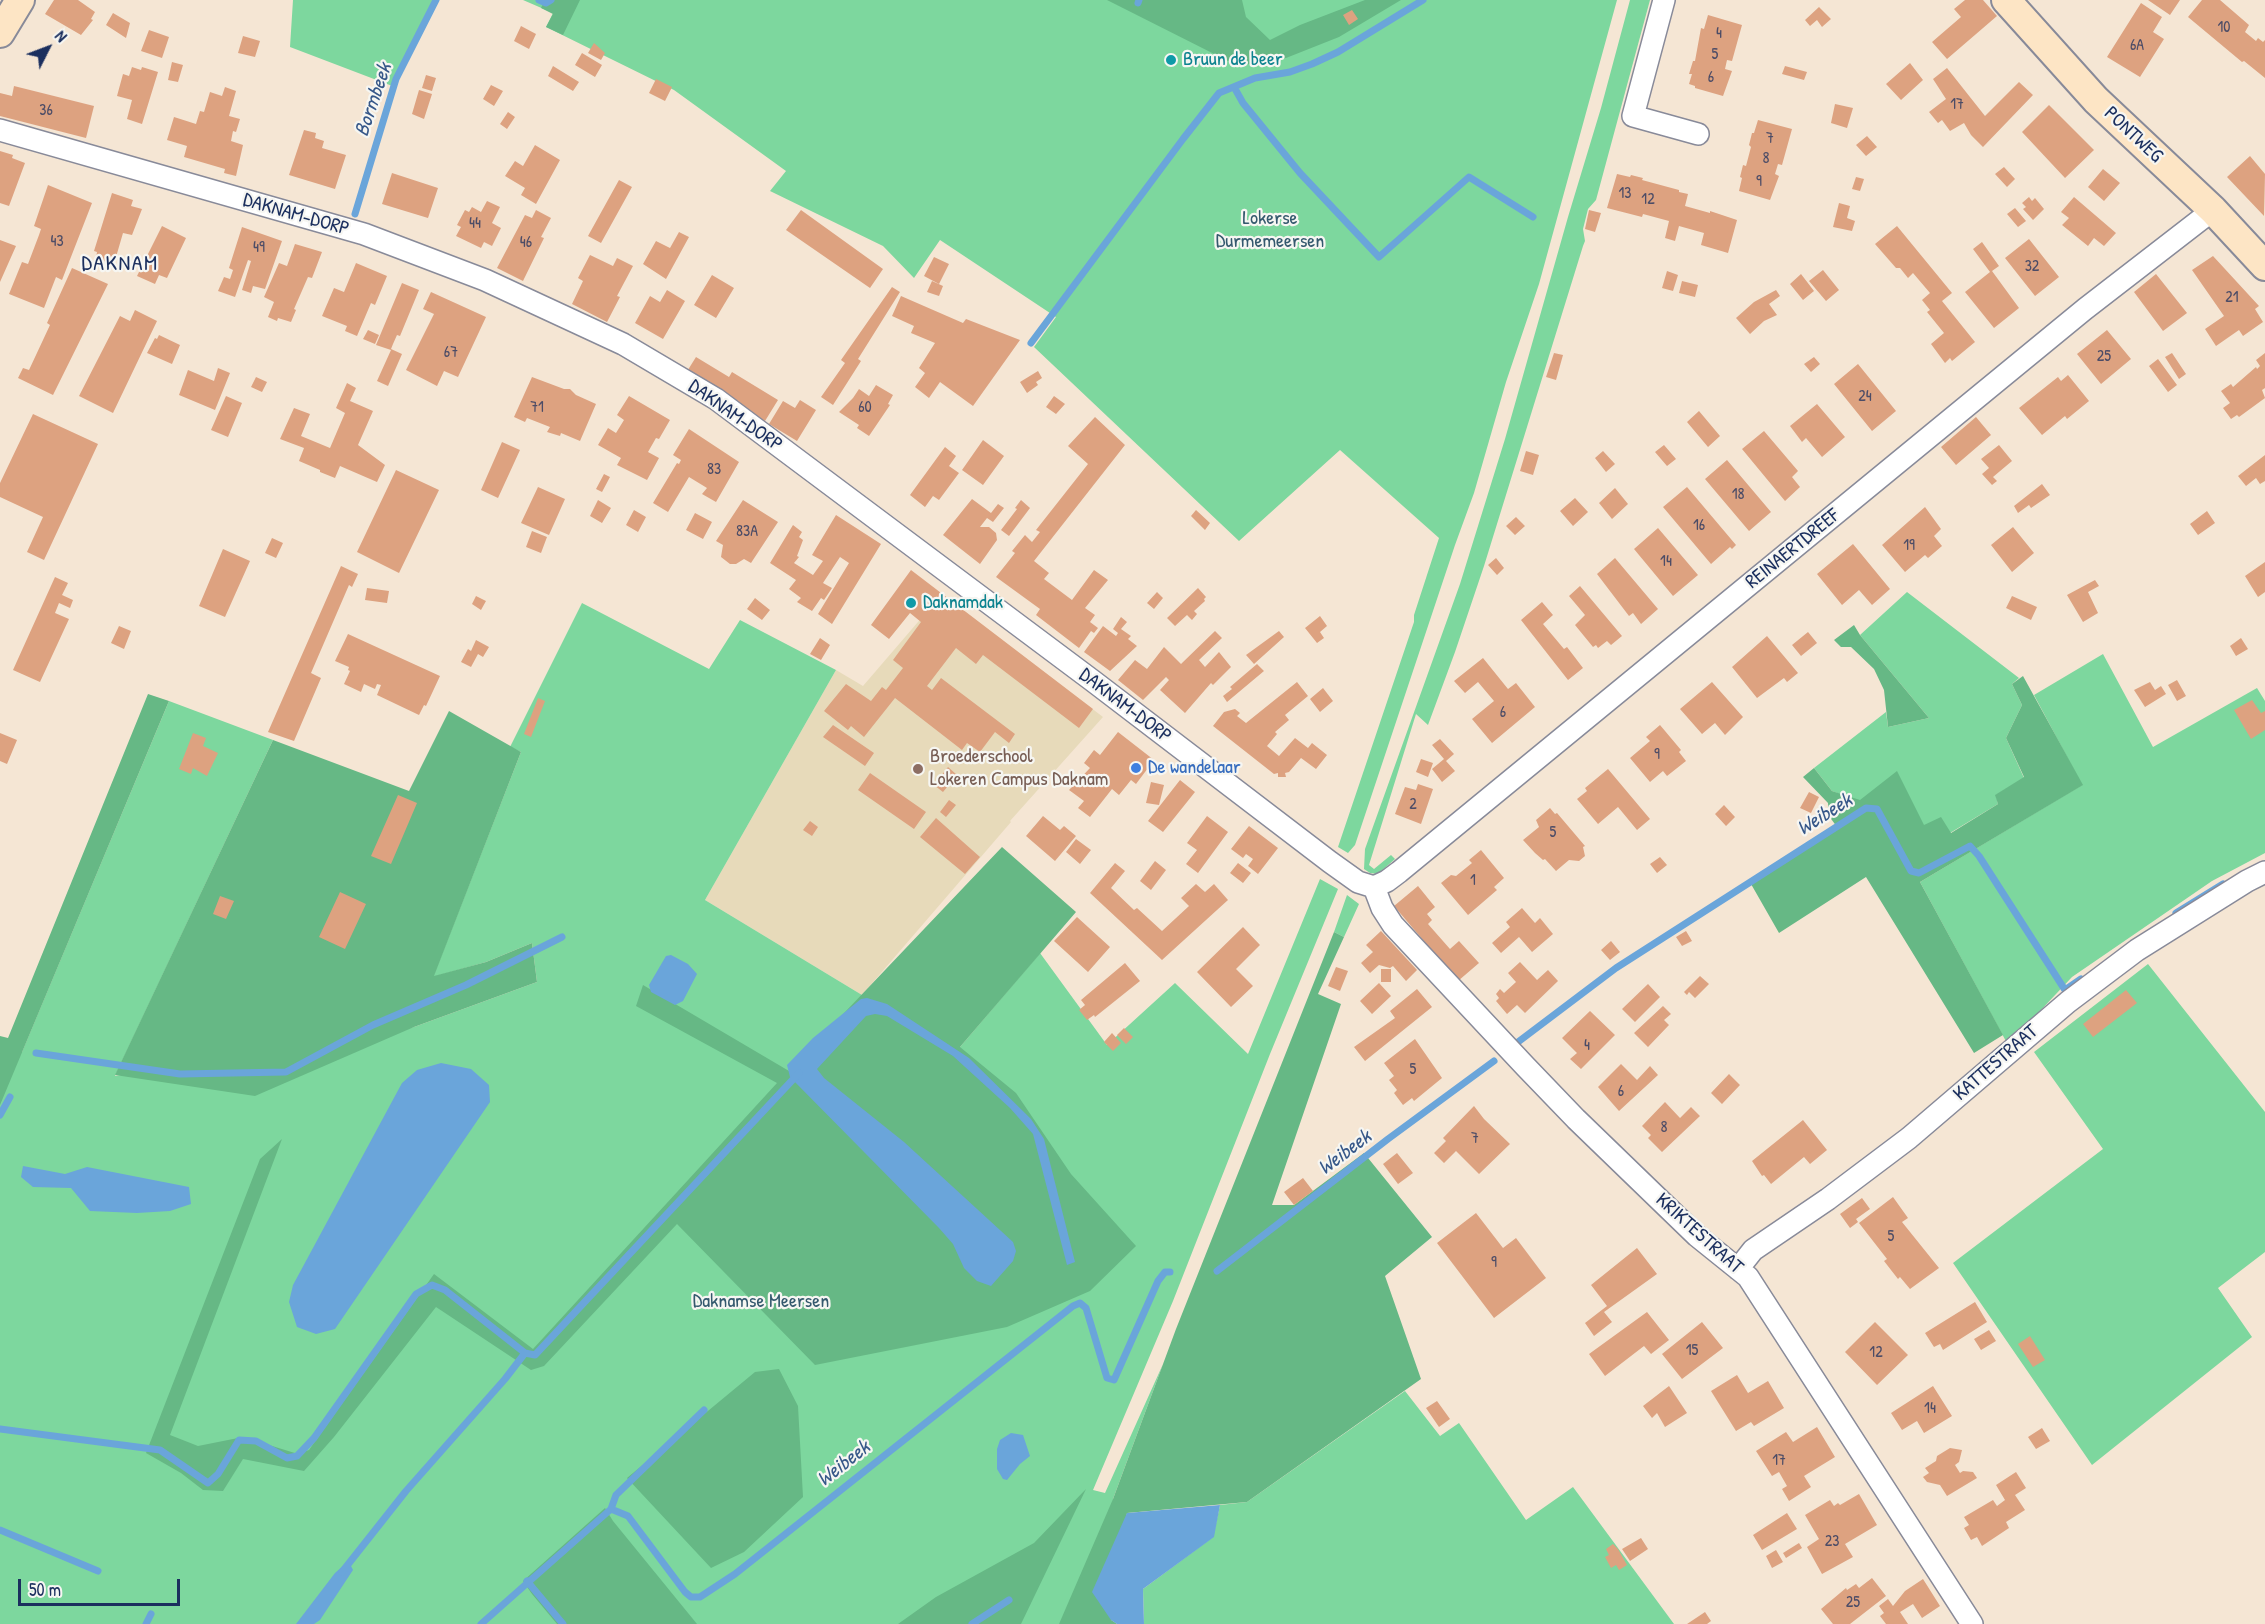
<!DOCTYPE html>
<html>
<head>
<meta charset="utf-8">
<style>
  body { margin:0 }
  #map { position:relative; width:2265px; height:1624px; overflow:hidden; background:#f5e6d4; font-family:"Patrick Hand",sans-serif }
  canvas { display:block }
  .north { position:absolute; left:18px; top:18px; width:60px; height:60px; -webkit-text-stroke:4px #f6f6f2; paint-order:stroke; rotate:48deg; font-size:16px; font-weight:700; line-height:24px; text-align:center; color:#1b2f5e }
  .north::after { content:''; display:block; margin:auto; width:21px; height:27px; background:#1b2f5e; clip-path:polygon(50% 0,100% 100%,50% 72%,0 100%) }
  .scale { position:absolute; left:18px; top:1579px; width:162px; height:27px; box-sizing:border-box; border:3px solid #1b2f5e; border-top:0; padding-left:8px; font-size:18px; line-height:21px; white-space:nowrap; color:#1b2f5e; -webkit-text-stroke:4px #f6f6f2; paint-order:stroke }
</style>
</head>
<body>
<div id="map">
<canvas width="2265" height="1624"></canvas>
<div class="north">N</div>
<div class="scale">50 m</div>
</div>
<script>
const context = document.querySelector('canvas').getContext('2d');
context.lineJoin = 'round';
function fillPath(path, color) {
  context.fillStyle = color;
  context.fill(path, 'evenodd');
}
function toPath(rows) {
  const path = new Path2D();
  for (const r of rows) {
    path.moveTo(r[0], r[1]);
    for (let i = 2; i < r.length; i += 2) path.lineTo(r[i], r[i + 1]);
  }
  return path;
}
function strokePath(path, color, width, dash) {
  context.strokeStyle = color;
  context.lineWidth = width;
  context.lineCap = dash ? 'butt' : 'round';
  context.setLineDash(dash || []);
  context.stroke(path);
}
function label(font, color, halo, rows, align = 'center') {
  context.font = font + ' "Patrick Hand",sans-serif';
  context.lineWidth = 4.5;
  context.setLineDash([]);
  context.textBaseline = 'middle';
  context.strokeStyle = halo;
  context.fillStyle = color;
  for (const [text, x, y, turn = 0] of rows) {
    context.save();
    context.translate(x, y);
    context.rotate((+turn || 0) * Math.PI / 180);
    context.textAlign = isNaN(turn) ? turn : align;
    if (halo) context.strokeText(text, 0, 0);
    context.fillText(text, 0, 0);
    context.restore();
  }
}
const built = toPath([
  [942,594,1103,717,1010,821,1011,822,862,995,705,900,836,670,863,686]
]);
const green = toPath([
  [293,0,439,0,395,87,290,47],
  [523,0,1617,0,1539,284,1506,382,1474,493,1455,545,1355,845,1348,853,1338,847,1414,622,1414,615,1439,538,1340,450,1239,541,1034,347,1056,317,940,240,914,278,883,246,770,191,786,171,674,90,546,27,553,13],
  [1630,0,1650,0,1596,200,1588,209,1583,229,1585,241,1583,246,1484,566,1455,652,1428,725,1416,714,1369,865,1374,869,1391,855,1395,859,1378,874,1370,873,1364,869,1365,849,1460,584,1505,439,1568,217,1601,108],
  [1907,592,2019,678,2012,684,2022,705,2006,738,2024,778,1996,795,1998,804,1950,833,1924,826,1832,791,1814,768,1886,712,1888,727,1929,718,1860,635],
  [582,603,709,669,740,620,836,670,705,900,862,995,885,998,960,1047,1040,953,1107,1045,1175,983,1248,1054,1320,879,1338,889,1270,1054,1173,1301,1093,1490,1105,1493,1163,1364,1113,1499,1111,1620,1117,1624,0,1624,0,1045,22,1052,169,701,273,740,115,1076,414,1027,537,982,532,943,486,962,433,977,521,752,510,747],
  [2103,654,2153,747,2257,688,2265,701,2265,853,2212,881,2072,977,2008,1045,1920,882,2082,785,2034,695],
  [1347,895,1359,904,1344,937,1334,932],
  [2148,964,2265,1112,2265,1252,2218,1288,2252,1337,2092,1465,1953,1263,2103,1149,2034,1052],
  [1405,1391,1440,1436,1459,1423,1526,1520,1573,1487,1674,1624,1144,1624,1143,1589,1213,1537,1220,1505,1247,1502]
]);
const forest = toPath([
  [545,0,580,0,563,35,546,27,553,14,541,8],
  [1107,0,1242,0,1246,17,1270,40,1300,25,1365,0,1401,0,1339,37,1286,58,1238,66],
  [1854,625,1860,635,1929,718,1888,727,1884,690,1874,669,1851,647,1841,647,1834,640],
  [2023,676,2083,785,1920,882,2003,1035,1974,1053,1866,877,1779,933,1751,884,1837,827,1829,816,1828,803,1803,777,1814,768,1832,791,1860,800,1897,771,1924,825,1941,817,1951,833,1998,804,1995,795,2024,777,2006,738,2022,705,2012,684],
  [148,694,169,701,0,1105,0,1036,8,1038],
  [449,711,521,752,434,976,486,962,532,943,537,982,414,1027,255,1096,115,1075,273,740,409,791],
  [1002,847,1076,912,960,1047,1016,1093,1071,1174,1136,1246,1090,1291,1007,1327,815,1365,677,1224,544,1366,531,1370,436,1307,334,1437,304,1471,243,1459,223,1491,203,1490,181,1473,146,1453,260,1159,282,1139,170,1435,198,1446,243,1437,298,1454,309,1450,434,1274,533,1349,777,1083,636,1006,643,985,789,1071],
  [1334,932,1344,937,1318,994,1341,1004,1272,1205,1294,1205,1364,1153,1432,1237,1385,1276,1421,1379,1247,1502,1127,1513,1111,1620,1117,1624,1059,1624,1113,1499,1176,1329],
  [779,1369,798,1406,803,1497,744,1552,711,1568,627,1478,755,1372],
  [1086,1489,1021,1624,898,1624,936,1597,1034,1543],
  [605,1508,613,1521,697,1624,557,1624,532,1594,523,1581]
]);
const water = toPath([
  [671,955,688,964,697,974,683,1001,675,1005,651,992,649,985,666,956],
  [867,998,887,1004,969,1058,1031,1119,1044,1139,1075,1262,1067,1265,1033,1134,1010,1108,953,1056,887,1016,875,1014,866,1016,817,1069,824,1078,904,1142,1013,1242,1016,1251,1013,1261,991,1286,977,1281,964,1268,953,1244,939,1228,790,1077,787,1065,813,1038,861,999],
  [441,1063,471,1069,489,1085,490,1102,335,1329,316,1334,297,1327,289,1302,293,1285,402,1083,417,1070],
  [23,1166,65,1174,87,1167,189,1187,191,1204,170,1211,137,1213,90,1211,71,1188,33,1187,21,1177],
  [1011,1433,1023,1435,1030,1456,1020,1464,1007,1480,1003,1479,997,1469,997,1449,1000,1440],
  [1220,1505,1214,1537,1143,1589,1144,1624,1117,1624,1111,1620,1092,1592,1127,1513],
  [344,1565,351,1566,353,1570,320,1620,314,1624,296,1624,335,1573]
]);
const stream = toPath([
  [539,0,546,3,551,0],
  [1138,3,1139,0],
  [1234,87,1243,103,1300,173,1379,257,1469,177,1533,217],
  [355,214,396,79,436,0],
  [1031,343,1183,139,1219,93,1255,78,1290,72,1312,64,1338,52,1423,0],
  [2176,913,2223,884],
  [1518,1042,1616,968,1866,808,1877,809,1911,871,1919,873,1970,846,1979,856,2065,990,2081,979],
  [36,1053,180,1074,286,1072,373,1025,466,985,562,937],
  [0,1115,10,1097],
  [1217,1271,1388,1139,1494,1061],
  [0,1429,160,1450,208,1483,218,1474,239,1440,256,1441,287,1458,297,1456,314,1438,416,1294,432,1285,445,1290,525,1353,535,1355,799,1073],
  [611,1509,616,1495,704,1410],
  [0,1530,98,1571],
  [342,1572,406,1491,505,1379,525,1353],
  [527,1581,563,1624],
  [146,1624,151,1614],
  [481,1624,611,1509,628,1516,685,1592,691,1597,700,1597,735,1574,1073,1306,1080,1303,1086,1308,1107,1378,1114,1380,1158,1281,1165,1272,1170,1272],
  [972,1624,1009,1600]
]);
const building = toPath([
  [54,0,78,0,95,12,91,19,93,20,81,35,45,14],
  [1965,0,1983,0,1997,16,1947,59,1932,42,1961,17,1954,9],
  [2148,0,2180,0,2170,15],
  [2202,0,2220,0,2249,25,2245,32,2256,41,2258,38,2263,42,2265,40,2265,78,2244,61,2242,62,2188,17],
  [2141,3,2162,17,2153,32,2164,39,2140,77,2107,57],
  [1819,7,1831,19,1822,27,1817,20,1810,26,1805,20],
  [1352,10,1358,19,1349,25,1343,15],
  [113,13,130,23,126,38,106,25],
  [1708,15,1742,25,1732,61,1727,60,1725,69,1732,71,1723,96,1695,88,1695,86,1689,84,1692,74,1689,74,1693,61,1695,61,1701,28,1704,29],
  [521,26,536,34,529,49,514,41],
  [149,30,169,37,162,58,141,51],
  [243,36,260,41,255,57,238,53],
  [594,43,605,53,601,60,588,53],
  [582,53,602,65,595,77,575,65],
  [172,62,183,65,178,82,168,80],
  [1910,63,1923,80,1901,100,1886,84],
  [553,66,579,82,573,91,548,76],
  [1785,66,1807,72,1804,80,1782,74],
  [132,67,141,70,142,67,158,72,142,124,127,119,132,100,117,96,123,74,129,76],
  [1947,68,1985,116,2019,82,2033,95,1983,147,1971,135,1964,123,1950,131,1942,120,1938,123,1929,112,1946,99,1933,79],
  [426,75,436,78,432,91,422,88],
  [656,79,672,87,665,101,649,93],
  [491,85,503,91,494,106,483,99],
  [14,86,94,106,86,138,0,116,0,93,12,96],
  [225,87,236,91,229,116,240,119,236,132,233,131,231,141,243,145,236,176,224,173,225,169,184,157,187,146,167,140,174,117,196,124,200,111,204,112,210,92,222,96],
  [419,90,432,94,424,119,412,114],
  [1835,104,1853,108,1847,128,1831,123],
  [2049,105,2094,150,2065,178,2022,132],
  [508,112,515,117,507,129,500,124],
  [1758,120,1792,129,1782,165,1778,164,1775,174,1779,176,1770,200,1739,191,1742,178,1740,177,1743,165,1746,166,1751,147,1749,145,1752,133,1754,133],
  [304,130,316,133,315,138,324,141,322,148,346,155,335,189,289,175],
  [1867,136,1877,147,1866,156,1856,145],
  [535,145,560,160,536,204,521,195,525,188,505,176,515,161,523,166],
  [0,151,13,155,12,158,25,163,9,206,0,203],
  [2250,156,2265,174,2264,216,2227,177],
  [2004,167,2015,179,2007,187,1995,174],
  [2103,169,2120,183,2104,201,2088,187],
  [392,173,438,188,428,218,382,204],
  [1617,174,1630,177,1631,175,1643,178,1642,180,1679,190,1679,192,1688,194,1685,206,1710,213,1710,211,1737,220,1728,253,1701,245,1704,233,1679,226,1675,241,1665,238,1669,221,1643,214,1642,217,1607,208],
  [1856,177,1864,179,1860,191,1852,189],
  [619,180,632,187,601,243,588,236],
  [48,185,92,203,62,280,56,277,44,308,9,294,22,262,28,264,39,235,41,229,34,226],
  [112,193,133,200,131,206,142,209,132,235,123,233,116,257,112,256,109,263,96,258,97,252,94,251],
  [2029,197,2032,201,2035,198,2044,209,2033,220,2023,209,2026,207,2022,203],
  [2074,197,2116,233,2104,246,2094,238,2088,246,2062,225,2069,218,2061,212],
  [487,201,500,207,492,223,501,228,492,246,484,242,481,248,456,236,461,227,457,225,465,210,469,212,472,207,481,212],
  [1839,203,1850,206,1847,218,1855,221,1852,231,1833,227],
  [2015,208,2026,221,2018,227,2007,214],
  [536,210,551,218,541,237,544,238,523,281,497,268,525,215,532,218],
  [801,210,883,269,870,288,786,230],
  [1589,210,1601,213,1595,232,1585,229],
  [162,226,186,238,167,278,159,275,155,284,137,276],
  [1897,226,1952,293,1942,301,1975,342,1952,361,1950,358,1945,363,1931,344,1944,333,1927,312,1930,310,1922,300,1930,293,1913,273,1908,278,1900,268,1896,268,1875,244],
  [242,227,282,241,265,289,253,286,251,293,242,290,251,261,248,260,235,297,218,291,224,277,230,279,233,270,229,268],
  [679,232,689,237,666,279,643,264,656,241,670,248],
  [2029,239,2059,277,2035,296,2005,258],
  [0,240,16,246,0,282],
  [1982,242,1999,266,1992,271,2019,308,1994,328,1965,292,1990,272,1973,249],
  [295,244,322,252,312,278,308,277,294,309,296,310,291,322,278,318,277,321,268,317,274,302,264,297,279,263,287,266],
  [590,255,613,266,617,258,633,266,617,296,620,297,607,322,572,304,583,281,578,278],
  [2213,256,2259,306,2255,309,2263,322,2243,336,2239,330,2216,346,2205,329,2224,316,2192,270],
  [934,257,949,264,939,284,924,276],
  [356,263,387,276,375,305,371,303,357,336,345,331,347,326,322,316,334,288,344,292],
  [72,268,108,284,53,395,18,378,23,368,29,370,50,325,47,323],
  [1823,270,1839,290,1826,301,1809,281],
  [1667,271,1678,275,1673,291,1662,288],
  [1801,274,1814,291,1803,300,1790,284],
  [2156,274,2187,313,2163,331,2134,292],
  [712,275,734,288,716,318,694,305],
  [932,281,943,286,939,296,927,292],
  [1682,281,1698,285,1695,297,1679,293],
  [402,283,419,290,400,336,397,335,393,344,391,349,402,354,388,386,377,381,391,350,376,345],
  [892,287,900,292,858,359,861,361,833,405,821,397,845,363,841,360],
  [667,290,685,301,663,339,635,323,650,296,660,302],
  [1776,290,1780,296,1769,304,1777,315,1764,321,1750,334,1736,318,1754,302],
  [431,292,486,317,458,377,444,371,437,386,406,370,434,314,423,309],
  [901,296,963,323,966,319,1020,340,973,406,940,382,929,398,915,387,925,373,919,368,935,343,911,333,914,326,892,316],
  [135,310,157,321,113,413,79,396,120,316,130,321],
  [368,330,379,335,375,344,363,339],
  [2107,330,2131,359,2101,384,2077,354],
  [159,335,180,345,172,364,147,353,155,338,157,339],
  [1554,353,1563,355,1556,380,1546,377],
  [2172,353,2186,374,2179,379,2165,357],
  [2265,353,2265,388,2262,390,2265,398,2239,417,2237,415,2231,419,2223,408,2230,403,2221,391,2231,384,2233,387,2256,367,2257,369,2260,366,2256,360],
  [696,357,729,377,732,372,778,400,765,421,686,373],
  [1814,357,1820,364,1811,372,1804,364],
  [2158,359,2177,385,2168,392,2149,366],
  [1858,364,1896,411,1872,431,1834,384],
  [218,368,230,373,215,410,179,395,188,370,214,381],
  [1038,371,1042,378,1036,382,1038,385,1027,393,1020,382],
  [2068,375,2089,401,2067,419,2065,416,2042,435,2019,408,2058,377,2061,381],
  [256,377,267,382,262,392,251,387],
  [532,377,564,389,570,389,576,395,596,404,580,441,561,433,560,436,547,432,550,427,527,418,525,422,514,417],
  [347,383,356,388,350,401,373,411,358,445,385,465,377,482,340,466,335,478,320,472,320,470,299,461,304,448,280,439,294,408,310,414,301,436,330,448,345,413,336,408],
  [876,385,893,395,888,404,890,405,869,436,857,428,859,425,839,412,853,398,859,389,869,396],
  [226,396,242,403,228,437,211,430],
  [629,396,670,420,659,439,656,438,648,452,659,458,647,480,617,465,621,458,598,445,608,428,616,433,624,420,617,415],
  [1054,396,1065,404,1056,414,1046,407],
  [800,400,816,410,797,441,769,424,783,401,795,408],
  [1817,404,1845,437,1822,457,1806,438,1802,442,1790,426],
  [1699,411,1720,436,1708,447,1687,422],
  [33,414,98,444,44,560,27,552,43,517,0,497,0,483],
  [1095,417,1125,445,1034,561,1049,573,1044,579,1072,600,1094,570,1108,580,1085,608,1095,615,1090,622,1098,628,1094,633,1091,631,1079,648,1036,615,1040,609,996,577,1015,553,1012,551,1025,535,1032,542,1040,532,1036,530,1088,464,1068,446],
  [1976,417,1991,435,1956,465,1941,447],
  [689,429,739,462,716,502,702,494,707,488,689,477,668,512,653,503,677,463,679,464,681,460,673,455],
  [1764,431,1798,471,1792,477,1800,487,1785,501,1742,449],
  [983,440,1004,456,983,485,962,470],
  [502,442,520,450,498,498,481,490],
  [1664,445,1676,459,1667,466,1655,452],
  [1999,445,2012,461,1993,477,1997,481,1992,485,1982,474,1989,468,1981,459],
  [945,447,956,456,949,466,959,473,939,500,933,496,925,507,910,495],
  [1526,451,1539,455,1533,475,1520,471],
  [1603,451,1615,464,1606,472,1595,458],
  [2265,455,2265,481,2260,484,2256,478,2246,486,2238,476],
  [1727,460,1771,512,1749,531,1705,479],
  [396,470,439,490,399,573,357,552],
  [604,474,610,477,602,492,596,489],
  [2042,484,2050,495,2031,508,2029,505,2018,513,2014,506],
  [538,487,565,499,549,535,521,523],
  [1687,487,1736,545,1732,549,1730,547,1711,564,1663,507],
  [1615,488,1628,504,1612,519,1599,503],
  [1575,498,1588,512,1573,526,1560,511],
  [972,499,991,513,998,504,1004,508,993,522,987,518,980,527,989,527,996,533,997,540,980,564,943,535],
  [598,500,611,508,602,523,590,516],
  [743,500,778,522,751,563,744,559,736,564,730,564,721,557,723,545,716,541],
  [1021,500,1030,508,1009,536,1001,530,1017,509,1015,508],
  [1925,507,1941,529,1934,536,1942,546,1928,558,1925,555,1905,572,1882,545],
  [634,510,646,517,638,532,626,525],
  [1196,510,1210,523,1205,530,1191,516],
  [2207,511,2215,523,2198,535,2190,524],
  [695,513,712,522,703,539,686,530],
  [836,515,881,544,832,624,818,614,849,563,840,557,823,583,832,588,824,600,821,598,812,611,797,602,801,598,789,589,796,580,770,563,793,525,802,532,799,537,803,540,797,556,799,557,794,563,813,575,823,561,812,555],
  [1516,517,1525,526,1515,535,1506,526],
  [2013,527,2034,553,2012,572,1991,545],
  [1658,528,1698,575,1673,596,1634,549],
  [532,531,547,537,541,553,526,547],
  [272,538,283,543,276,558,265,553],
  [1853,544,1890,589,1872,605,1859,590,1842,605,1817,574],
  [223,549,250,561,225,617,199,606],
  [1496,558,1504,568,1497,575,1488,565],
  [1615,558,1658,609,1641,624,1633,613,1629,616,1597,574],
  [2265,562,2265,592,2258,597,2245,576],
  [341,566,358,574,352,587,349,585,311,673,321,678,294,741,268,732],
  [911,570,1093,709,1079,728,983,655,976,664,956,648,927,686,932,690,941,678,1015,734,1009,743,995,732,980,752,967,743,962,750,895,698,864,737,851,726,848,730,824,711,846,684,871,701,882,687,886,690,903,668,893,660,921,622,910,613,889,639,871,625],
  [55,577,68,583,62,595,73,600,70,608,59,603,55,613,69,619,40,682,13,670],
  [2095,580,2099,586,2088,592,2098,613,2083,622,2067,595],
  [1580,586,1622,636,1611,645,1607,641,1598,648,1596,645,1593,647,1575,625,1585,615,1569,596],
  [367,588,389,591,387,603,365,600],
  [1198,588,1206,597,1204,599,1205,601,1194,611,1197,614,1192,620,1187,615,1175,626,1167,618],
  [1157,592,1163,598,1154,609,1147,603],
  [476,596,486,601,481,610,472,604],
  [2012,596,2037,607,2031,620,2006,608],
  [755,598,770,610,762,620,747,609],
  [1542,602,1553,615,1543,624,1564,649,1567,647,1583,668,1568,680,1521,620],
  [1320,616,1327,626,1320,632,1324,638,1317,643,1305,628],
  [1121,617,1127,622,1121,629,1131,636,1128,639,1137,646,1110,671,1084,652,1103,626,1116,636,1118,633,1113,629],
  [119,626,131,631,124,649,111,643],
  [1215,631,1222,638,1199,660,1205,667,1219,652,1231,667,1213,685,1211,683,1185,713,1160,690,1169,680,1166,677,1143,700,1118,680,1135,660,1147,669,1164,647,1181,664],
  [1279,631,1284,637,1254,664,1246,655],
  [1808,632,1817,643,1801,656,1792,645],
  [348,634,440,676,426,706,424,705,419,715,377,695,381,685,377,684,375,689,364,684,361,692,344,684,350,671,348,670,349,667,335,661],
  [1767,636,1798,673,1787,682,1784,678,1757,698,1732,667],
  [820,638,830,645,821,660,810,654],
  [2241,638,2248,649,2236,656,2230,646],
  [476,640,489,647,483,657,478,654,471,667,461,662,468,649,471,651],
  [1483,658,1508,689,1516,683,1535,707,1492,743,1472,719,1494,701,1478,682,1465,693,1454,681],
  [1257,664,1264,671,1227,702,1223,696,1232,689,1230,687],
  [2177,680,2186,696,2177,701,2168,685],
  [1297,682,1308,696,1285,715,1289,720,1275,732,1277,734,1267,746,1279,756,1295,738,1308,748,1312,743,1327,755,1316,769,1301,758,1289,772,1285,773,1286,777,1278,777,1278,773,1274,774,1213,726,1224,712,1235,709,1240,713,1237,716,1246,723],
  [1712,682,1743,717,1725,735,1715,723,1702,734,1680,709],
  [2150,682,2155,690,2161,686,2166,694,2145,707,2134,690],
  [1323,688,1333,701,1320,712,1310,699],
  [538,698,545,701,531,737,524,734],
  [2252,700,2261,713,2265,711,2265,730,2251,739,2234,710],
  [833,725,874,753,865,766,823,737],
  [1660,725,1681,750,1679,752,1686,761,1667,776,1663,771,1650,782,1630,758,1650,741,1646,737],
  [1118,732,1154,760,1136,784,1131,780,1119,795,1112,789,1090,817,1078,808,1084,801,1069,790,1090,768,1084,763,1094,750,1100,755],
  [0,733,17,740,7,764,0,761],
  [193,733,206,738,203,746,218,753,207,776,193,768,191,774,179,769],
  [1440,739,1454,754,1446,761,1455,771,1442,782,1432,769,1444,759,1432,745],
  [1421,759,1433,763,1428,777,1416,772],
  [948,767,957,775,943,792,934,785],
  [1608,769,1650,819,1637,830,1618,807,1598,824,1577,799,1587,791,1585,788],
  [870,773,926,812,914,829,858,790],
  [1180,780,1195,792,1163,832,1148,821],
  [1151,782,1164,785,1159,805,1146,803],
  [1418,784,1433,789,1421,824,1395,814,1405,787,1416,790],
  [1809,792,1819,797,1811,813,1800,808],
  [398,795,417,803,391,864,371,856],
  [949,800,956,805,946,817,940,812],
  [1724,805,1735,817,1726,826,1715,814],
  [1550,808,1555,814,1557,813,1585,846,1583,847,1585,856,1579,861,1569,860,1556,871,1545,859,1543,860,1535,853,1523,840,1539,827,1536,820],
  [1043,816,1060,830,1064,826,1076,836,1055,861,1026,836],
  [1207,816,1228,832,1198,873,1186,864,1197,850,1187,843],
  [936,818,980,857,965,874,920,837],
  [810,821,818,827,812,836,803,830],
  [1249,826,1278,848,1258,874,1248,866,1253,859,1246,854,1243,858,1231,849],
  [1076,839,1091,850,1080,864,1066,852],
  [1481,850,1504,878,1494,887,1497,890,1468,915,1441,883,1451,875,1456,876,1472,863,1469,860],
  [1660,857,1667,865,1657,873,1650,864],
  [1155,861,1166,870,1151,890,1140,881],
  [1115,863,1125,871,1111,888,1134,910,1137,908,1162,931,1189,906,1181,898,1196,884,1205,892,1214,884,1228,900,1162,960,1090,893],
  [1238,863,1251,873,1243,883,1230,873],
  [1418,886,1435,907,1427,914,1432,920,1428,924,1450,949,1459,941,1479,963,1458,981,1394,906],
  [340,892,366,904,345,949,319,937],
  [220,896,234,901,226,919,213,914],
  [1522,908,1535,923,1540,918,1553,934,1532,952,1519,937,1501,953,1492,943,1510,927,1506,922],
  [1077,917,1110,947,1088,972,1054,941],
  [1243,927,1260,945,1236,969,1253,986,1231,1007,1197,972],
  [1381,931,1417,970,1406,981,1393,966,1390,968,1379,965,1370,973,1361,963,1373,952,1366,945],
  [1686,931,1692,941,1682,946,1676,937],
  [1611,941,1620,952,1610,960,1601,950],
  [1520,962,1537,980,1548,970,1558,981,1525,1013,1517,1005,1507,1014,1496,1001,1499,998,1496,994,1500,989,1504,993,1516,982,1508,973],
  [1125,963,1140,981,1095,1017,1094,1015,1087,1020,1079,1010,1085,1005,1081,1000],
  [1336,967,1348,971,1340,991,1328,986],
  [1381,969,1391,969,1391,982,1381,982],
  [1700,976,1709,984,1695,998,1689,992,1687,995,1684,992],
  [1379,983,1391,996,1372,1014,1360,1001],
  [1648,984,1660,997,1635,1022,1622,1009],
  [1417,989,1432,1007,1365,1061,1354,1047,1395,1018,1390,1011],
  [2126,990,2137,1003,2093,1037,2083,1024],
  [1663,1006,1671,1014,1664,1020,1669,1025,1648,1047,1634,1033],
  [1590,1011,1615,1035,1581,1069,1570,1059,1577,1053,1562,1038],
  [1124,1028,1133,1037,1126,1044,1117,1035],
  [1112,1033,1121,1043,1113,1051,1104,1042],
  [1415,1039,1442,1078,1414,1101,1412,1098,1403,1105,1394,1093,1397,1090,1389,1080,1394,1076,1384,1063],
  [1621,1064,1637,1080,1650,1066,1658,1075,1619,1111,1598,1087],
  [1729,1074,1740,1085,1722,1104,1711,1093],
  [1665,1102,1680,1118,1691,1107,1700,1116,1662,1152,1648,1138,1651,1135,1642,1126],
  [1474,1106,1484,1119,1510,1144,1479,1174,1456,1151,1444,1163,1434,1153,1446,1141,1443,1138],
  [1803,1120,1827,1150,1810,1164,1804,1157,1771,1184,1764,1175,1762,1176,1752,1161],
  [1397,1153,1413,1173,1398,1184,1383,1164],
  [1303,1178,1313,1191,1294,1205,1284,1192],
  [1893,1197,1908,1218,1902,1222,1939,1268,1910,1289,1900,1277,1898,1279,1884,1261,1887,1259,1859,1223],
  [1862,1198,1870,1209,1856,1219,1858,1222,1850,1228,1840,1214],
  [1476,1213,1503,1248,1516,1238,1546,1278,1494,1318,1437,1243],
  [1637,1248,1657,1274,1604,1312,1612,1322,1594,1336,1585,1323,1607,1306,1591,1285],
  [1975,1302,1987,1322,1943,1350,1940,1344,1934,1347,1925,1333],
  [1647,1312,1669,1340,1651,1354,1644,1346,1605,1376,1589,1354],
  [1702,1322,1723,1348,1682,1379,1662,1354],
  [1875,1322,1908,1355,1877,1385,1845,1352],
  [1989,1330,1996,1341,1981,1350,1974,1339],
  [2030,1336,2045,1360,2033,1367,2018,1344],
  [1737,1375,1748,1393,1768,1381,1784,1408,1754,1426,1751,1422,1736,1431,1711,1391],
  [1669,1386,1687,1413,1665,1427,1657,1413,1652,1418,1643,1406],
  [1933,1386,1952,1416,1924,1433,1917,1421,1902,1430,1891,1413],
  [1437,1401,1450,1419,1439,1427,1426,1408],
  [1817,1427,1835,1457,1804,1476,1811,1487,1789,1501,1782,1489,1787,1486,1779,1472,1772,1476,1756,1451,1786,1432,1793,1442],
  [2042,1428,2050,1441,2036,1449,2028,1437],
  [1950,1448,1962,1450,1959,1462,1955,1465,1960,1473,1963,1471,1973,1472,1977,1478,1947,1496,1940,1485,1927,1482,1923,1477,1929,1473,1925,1468,1936,1461,1937,1456],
  [2016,1472,2026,1488,2015,1495,2025,1510,2006,1522,2009,1528,1982,1546,1977,1537,1971,1540,1964,1528,1969,1525,1964,1517,1993,1500,1997,1506,2005,1500,1996,1485],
  [1859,1494,1877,1525,1845,1544,1853,1557,1822,1574,1807,1547,1819,1539,1805,1515,1830,1500,1834,1506,1838,1503,1840,1505],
  [1787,1513,1797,1529,1762,1550,1753,1535],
  [1641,1538,1648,1549,1630,1561,1622,1549],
  [1799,1543,1802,1548,1786,1558,1783,1553],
  [1613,1544,1618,1549,1627,1565,1619,1570,1616,1565,1611,1568,1605,1557,1609,1555,1606,1549],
  [1776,1550,1783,1562,1772,1568,1766,1556],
  [1872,1578,1886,1596,1850,1624,1833,1624,1821,1609,1846,1588,1847,1590,1856,1584,1859,1588],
  [1923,1579,1940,1606,1922,1618,1913,1604,1900,1612,1908,1624,1886,1624,1880,1616,1884,1613,1879,1606,1888,1599,1893,1606,1905,1591],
  [1705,1612,1711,1621,1707,1624,1687,1624]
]);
const street = toPath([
  [1664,0,1633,116,1698,134],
  [0,130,364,234,485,280,623,344,716,399,1093,681,1330,862,1358,882,1374,887],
  [1374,887,1387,881,1399,872,2085,309,2213,210],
  [1374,887,1382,908,1393,925,1525,1066,1576,1119,1697,1236,1748,1277,1972,1624],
  [1738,1269,1753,1250,1828,1199,1909,1138,2068,1002,2137,950,2247,881,2265,872]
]);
const secondary = toPath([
  [2006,0,2096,100,2213,210,2265,266],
  [0,33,20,0]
]);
const markers = [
  [1171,60,6,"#0f9aa8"],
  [911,603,6,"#0f9aa8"],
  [1136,768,6,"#3f7fe0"],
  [918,769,6,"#8d6e63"]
];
const numberNames = [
  ["10",2224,28],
  ["4",1719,34],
  ["6A",2137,46],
  ["5",1715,55],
  ["6",1711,78],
  ["17",1957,105],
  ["36",46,111],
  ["7",1770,139],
  ["8",1766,159],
  ["9",1759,182],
  ["13",1625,194],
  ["12",1648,200],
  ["44",475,224],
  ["43",57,242],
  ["46",526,243],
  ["49",259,248],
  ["32",2032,267],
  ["21",2232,298],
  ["67",451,353],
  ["25",2104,357],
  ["24",1865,397],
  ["71",537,408],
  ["60",865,408],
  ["83",714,470],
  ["18",1738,495],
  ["16",1699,526],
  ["83A",747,532],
  ["19",1909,546],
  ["14",1666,562],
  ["6",1503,713],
  ["9",1657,755],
  ["2",1413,805],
  ["5",1553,833],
  ["1",1473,881],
  ["4",1587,1046],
  ["5",1413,1070],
  ["6",1621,1092],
  ["8",1664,1128],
  ["7",1475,1139],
  ["5",1891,1237],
  ["9",1494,1263],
  ["15",1692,1351],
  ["12",1876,1353],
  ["14",1930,1409],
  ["17",1779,1461],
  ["23",1832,1542],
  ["25",1853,1603]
];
const cultureNames = [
  ["Bruun de beer",1183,60],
  ["Daknamdak",923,603]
];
const streetNames = [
  ["PONTWEG",2133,135,43],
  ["DAKNAM-DORP",296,215,16],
  ["DAKNAM-DORP",735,416,35],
  ["REINAERTDREEF",1793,549,-39],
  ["DAKNAM-DORP",1125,706,37],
  ["KATTESTRAAT",1996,1063,-41],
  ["KRIKTESTRAAT",1699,1234,42]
];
const parkNames = [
  ["Lokerse",1270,219],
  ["Durmemeersen",1270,242],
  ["Daknamse Meersen",761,1302]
];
const educationNames = [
  ["Broederschool",930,757],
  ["Lokeren Campus Daknam",930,780]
];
const shopNames = [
  ["De wandelaar",1148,768]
];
const waterNames = [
  ["Bormbeek",374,100,-71],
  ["Weibeek",1825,815,-32],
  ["Weibeek",1345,1153,-37],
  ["Weibeek",844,1464,-38]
];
const quarterNames = [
  ["DAKNAM",120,264]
];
fillPath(built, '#e7daba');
fillPath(green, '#7dd79e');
fillPath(forest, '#66b885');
fillPath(water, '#6aa5da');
strokePath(stream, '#6aa5da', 7);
fillPath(building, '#dda280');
strokePath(street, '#888a99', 24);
strokePath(secondary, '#888a99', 32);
strokePath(street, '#fff', 21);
strokePath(secondary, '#fde5c5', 28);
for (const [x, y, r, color] of markers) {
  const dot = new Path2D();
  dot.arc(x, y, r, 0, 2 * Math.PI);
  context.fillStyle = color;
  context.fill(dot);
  strokePath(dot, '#f6f6f2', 2);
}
label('16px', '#4c4c66', null, numberNames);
label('20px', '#0d838f', '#f6f6f2', cultureNames, 'left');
label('20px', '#1b2f5e', '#f6f6f2', streetNames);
label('20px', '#34596e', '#f6f6f2', parkNames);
label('20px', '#785e54', '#f6f6f2', educationNames, 'left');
label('20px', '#366cbe', '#f6f6f2', shopNames, 'left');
label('italic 21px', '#375889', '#f6f6f2', waterNames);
context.letterSpacing = '1.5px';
label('22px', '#1b2f5e', '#f6f6f2', quarterNames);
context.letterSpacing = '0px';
</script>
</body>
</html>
